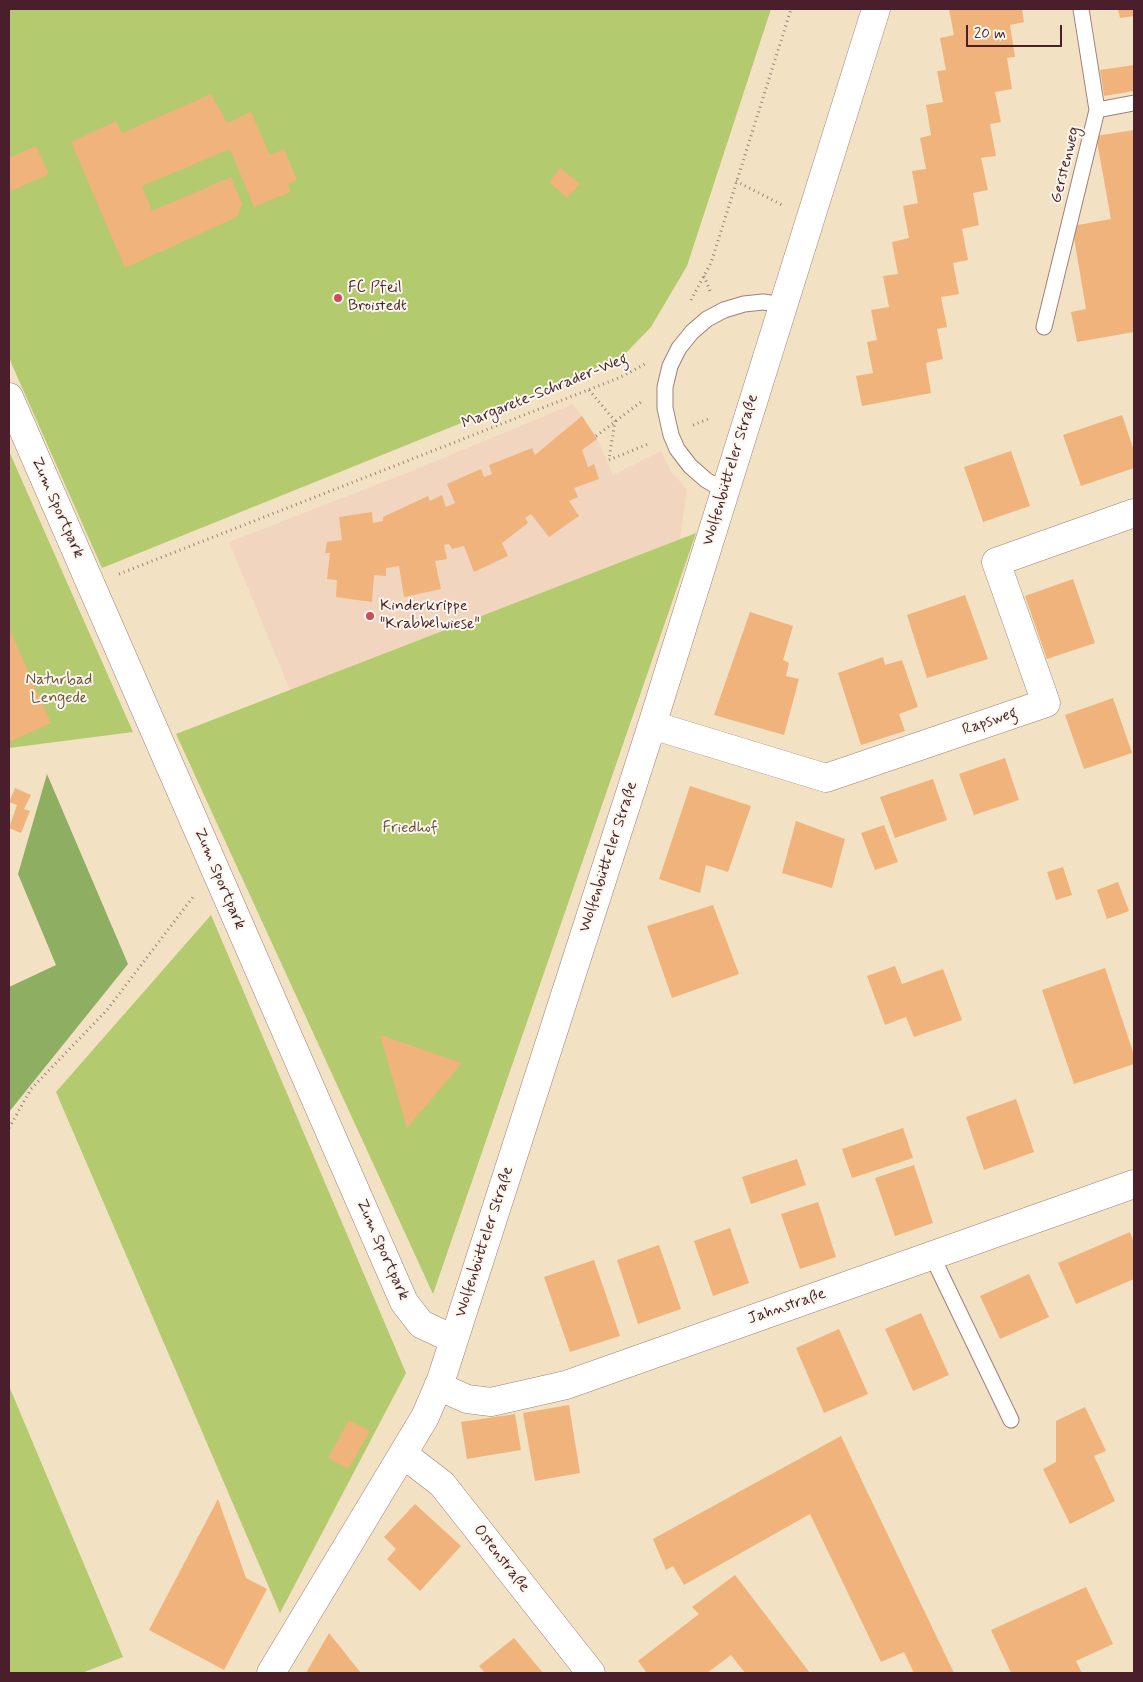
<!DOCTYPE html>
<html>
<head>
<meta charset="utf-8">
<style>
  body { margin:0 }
  #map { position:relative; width:1143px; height:1682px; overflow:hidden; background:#f3e1c4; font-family:Mynerve,sans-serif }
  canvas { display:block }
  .frame { position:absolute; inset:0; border:10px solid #4a1f2b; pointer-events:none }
  .scale { position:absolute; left:966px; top:25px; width:96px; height:22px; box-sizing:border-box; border:2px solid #4a1f2b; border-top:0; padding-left:6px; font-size:15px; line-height:18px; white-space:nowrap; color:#4a1f2b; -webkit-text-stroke:4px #fbf7ec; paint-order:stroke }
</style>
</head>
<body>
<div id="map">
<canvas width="1143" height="1682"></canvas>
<div class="frame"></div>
<div class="scale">20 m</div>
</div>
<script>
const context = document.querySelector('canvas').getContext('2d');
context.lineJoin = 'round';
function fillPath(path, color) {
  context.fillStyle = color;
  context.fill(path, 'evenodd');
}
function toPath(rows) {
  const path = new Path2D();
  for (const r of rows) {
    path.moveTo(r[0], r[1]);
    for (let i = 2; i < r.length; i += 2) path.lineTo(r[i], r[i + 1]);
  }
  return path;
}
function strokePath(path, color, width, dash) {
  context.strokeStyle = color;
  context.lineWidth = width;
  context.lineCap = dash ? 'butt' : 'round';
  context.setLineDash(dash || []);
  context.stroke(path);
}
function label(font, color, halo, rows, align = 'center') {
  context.font = font + ' Mynerve,sans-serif';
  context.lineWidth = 4;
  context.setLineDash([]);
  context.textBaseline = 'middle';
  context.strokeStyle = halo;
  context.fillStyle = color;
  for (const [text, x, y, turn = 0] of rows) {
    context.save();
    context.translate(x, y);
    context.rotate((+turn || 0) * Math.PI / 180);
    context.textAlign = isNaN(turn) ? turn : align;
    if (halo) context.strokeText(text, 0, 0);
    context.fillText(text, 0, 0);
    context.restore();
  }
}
const built = toPath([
  [573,404,596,436,613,475,661,451,670,470,687,490,680,539,290,690,229,542,412,471]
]);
const green = toPath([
  [9,9,771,9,687,266,651,327,625,354,590,371,102,568,9,358],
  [9,451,133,732,9,748],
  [696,533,433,1294,176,734],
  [211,915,406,1373,280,1613,56,1092],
  [9,1386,123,1657,82,1673,9,1673]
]);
const forest = toPath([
  [47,774,128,964,9,1112,9,987,56,965,18,874]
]);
const building = toPath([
  [949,9,1022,9,1024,22,1010,25,1015,57,1007,58,1012,89,995,92,1001,122,990,124,996,156,981,158,988,190,973,193,979,225,962,229,968,260,953,263,959,294,941,297,947,327,937,329,943,359,926,363,931,393,862,406,856,376,873,373,867,342,877,340,871,310,889,307,883,276,898,274,892,242,909,238,903,206,918,203,912,171,926,169,920,138,931,135,926,105,943,102,937,71,946,70,940,38,954,35],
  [1118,9,1134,9,1134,16,1120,18],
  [1134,65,1134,91,1104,96,1100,70],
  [211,94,227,123,251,112,270,155,284,149,297,180,288,184,291,192,254,207,230,149,142,186,152,211,231,177,242,204,237,217,125,268,71,142,116,121,122,133],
  [1134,130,1134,300,1133,301,1134,332,1077,342,1071,312,1086,309,1072,226,1111,219,1096,136],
  [36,146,49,174,11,191,9,187,9,158],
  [560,168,580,184,567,198,549,182],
  [1122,415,1134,451,1134,468,1081,486,1063,435],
  [582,416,597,439,582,450,588,467,594,464,599,479,574,488,578,497,569,501,579,516,549,537,531,514,525,518,528,523,502,543,508,556,474,572,464,546,452,549,449,544,444,545,447,559,435,561,441,589,404,597,399,566,386,568,386,576,374,575,372,602,336,597,337,580,327,579,330,553,325,553,327,542,342,540,339,517,372,512,373,523,383,521,383,517,428,496,430,501,442,495,446,507,455,503,447,484,481,469,484,477,492,474,489,465,532,448,535,455],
  [1011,451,1030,506,983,522,964,467],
  [1073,579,1095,643,1047,659,1025,596],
  [965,595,988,659,927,678,907,615],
  [750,612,793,626,783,660,789,663,786,676,799,679,784,735,714,715],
  [9,628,51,723,9,742],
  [883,657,885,665,902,660,918,707,899,714,905,731,861,745,838,673],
  [1113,698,1132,753,1084,769,1065,715],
  [1005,758,1019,800,974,815,959,774],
  [933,779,947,820,895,838,880,797],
  [690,786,751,806,728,872,706,865,700,893,659,879],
  [15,788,31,795,24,809,30,811,21,833,9,828,17,805,9,802],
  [796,821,845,839,832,888,782,873],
  [884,825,898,862,875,870,861,833],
  [1063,867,1072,895,1056,900,1047,872],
  [1118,882,1129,911,1107,919,1097,890],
  [713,905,739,974,672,998,647,926],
  [895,966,902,984,943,969,962,1020,914,1037,906,1017,885,1025,867,976],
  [1105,968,1134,1055,1134,1064,1074,1084,1042,990],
  [380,1035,462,1063,407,1128],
  [1016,1099,1034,1152,984,1170,966,1117],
  [903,1128,913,1158,852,1178,842,1149],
  [797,1159,806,1185,751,1204,742,1177],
  [914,1165,933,1223,895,1236,875,1178],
  [818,1202,836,1257,800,1269,781,1214],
  [730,1228,749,1283,713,1296,694,1241],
  [1130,1232,1134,1243,1134,1279,1076,1304,1058,1263],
  [659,1245,681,1309,638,1324,617,1260],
  [594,1260,620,1336,570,1352,544,1277],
  [1029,1274,1049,1317,1000,1339,980,1296],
  [921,1313,949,1375,913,1391,885,1329],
  [839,1329,868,1394,824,1413,796,1348],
  [569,1405,580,1473,535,1481,523,1413],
  [1085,1407,1106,1451,1094,1456,1115,1501,1070,1524,1043,1469,1056,1462,1056,1421],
  [515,1414,521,1450,467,1459,461,1422],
  [349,1420,370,1431,348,1469,328,1458],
  [841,1436,861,1479,954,1673,914,1673,904,1652,881,1662,810,1514,684,1585,673,1566,666,1570,653,1539],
  [218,1499,246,1578,267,1589,224,1670,149,1630],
  [415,1504,461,1546,420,1591,387,1559,396,1549,384,1537],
  [735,1575,810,1673,745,1673,731,1655,707,1673,647,1673,638,1661,699,1614,692,1607],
  [1086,1587,1113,1644,1076,1661,1082,1673,1011,1673,991,1630],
  [329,1633,361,1673,306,1673],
  [514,1638,543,1673,485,1673,479,1666]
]);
const path = toPath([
  [736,181,782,205],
  [704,276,710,291],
  [691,300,711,263,791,9],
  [589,390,615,421,609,459],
  [693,425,708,419],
  [596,436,641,402],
  [609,460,648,444],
  [119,574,621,377,645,364],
  [9,1128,31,1089,107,1010,193,897]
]);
const service = toPath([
  [1097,110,1134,103],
  [1044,327,1097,110,1081,9],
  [725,491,706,480,690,466,677,449,671,435,665,408,665,387,670,366,679,348,692,332,707,319,724,310,744,304,763,302,784,305],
  [932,1256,1011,1420]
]);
const minor = toPath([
  [9,397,404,1302,421,1324,453,1339],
  [652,725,826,778,1046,703,996,562,1134,513],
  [438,1386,467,1399,491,1402,566,1385,1134,1184],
  [403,1454,442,1484,591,1673],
  [271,1673,425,1417,441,1380,652,725,876,9]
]);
const markers = [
  [338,298,5,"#d1495b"],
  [370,616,5,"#d1495b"]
];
const streetNames = [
  ["Gerstenweg",1066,165,-76],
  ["Margarete-Schrader-Weg",545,392,-22],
  ["Wolfenbütteler Straße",731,470,-73],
  ["Zum Sportpark",57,508,66],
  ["Rapsweg",990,722,-19],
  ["Wolfenbütteler Straße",609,857,-72],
  ["Zum Sportpark",219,879,67],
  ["Wolfenbütteler Straße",485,1242,-72],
  ["Zum Sportpark",382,1250,66],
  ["Jahnstraße",787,1307,-19],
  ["Ostenstraße",501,1559,52]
];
const poiNames = [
  ["FC Pfeil",348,289],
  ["Broistedt",348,307],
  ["Kinderkrippe",380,607],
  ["\"Krabbelwiese\"",380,625]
];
const parkNames = [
  ["Naturbad",59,681],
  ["Lengede",59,699],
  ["Friedhof",410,829]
];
fillPath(built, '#f2d5be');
fillPath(green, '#b3ca6f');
fillPath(forest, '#8eae62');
fillPath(building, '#f0b37b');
strokePath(service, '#9e8078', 17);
strokePath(minor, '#9e8078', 29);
strokePath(path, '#9e8078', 3, [1, 4]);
strokePath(service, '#fff', 15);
strokePath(minor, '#fff', 28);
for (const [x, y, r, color] of markers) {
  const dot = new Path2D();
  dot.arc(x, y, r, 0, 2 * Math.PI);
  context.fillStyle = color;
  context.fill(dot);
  strokePath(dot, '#fbf7ec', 2);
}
label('16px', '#4a1f2b', '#fbf7ec', streetNames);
label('16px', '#4a1f2b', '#fbf7ec', poiNames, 'left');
label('16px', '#6a523f', '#fbf7ec', parkNames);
</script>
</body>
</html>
